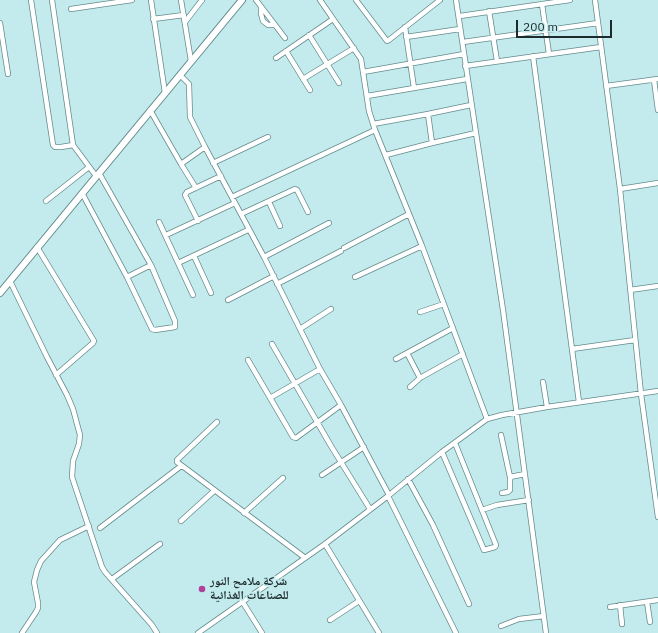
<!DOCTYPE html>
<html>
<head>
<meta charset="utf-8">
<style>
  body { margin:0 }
  #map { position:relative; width:658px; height:633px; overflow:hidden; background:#c3ebed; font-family:"IBM Plex Sans",sans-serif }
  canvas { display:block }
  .scale { position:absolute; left:516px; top:20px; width:96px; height:18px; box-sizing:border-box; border:2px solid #1c2c2c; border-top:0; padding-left:5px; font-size:12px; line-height:14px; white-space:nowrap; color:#1c2c2c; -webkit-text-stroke:3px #c3ebed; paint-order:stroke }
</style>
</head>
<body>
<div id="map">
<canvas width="658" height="633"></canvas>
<div class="scale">200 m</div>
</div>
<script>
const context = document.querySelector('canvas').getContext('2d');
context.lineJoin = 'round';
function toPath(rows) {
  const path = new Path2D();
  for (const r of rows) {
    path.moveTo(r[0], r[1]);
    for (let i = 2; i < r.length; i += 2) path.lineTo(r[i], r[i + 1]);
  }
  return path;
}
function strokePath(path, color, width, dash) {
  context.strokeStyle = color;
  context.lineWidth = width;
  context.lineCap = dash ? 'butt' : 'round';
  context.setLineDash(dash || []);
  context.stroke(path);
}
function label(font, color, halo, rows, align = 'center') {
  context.font = font + ' "IBM Plex Sans","Noto Naskh Arabic",sans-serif';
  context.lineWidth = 3.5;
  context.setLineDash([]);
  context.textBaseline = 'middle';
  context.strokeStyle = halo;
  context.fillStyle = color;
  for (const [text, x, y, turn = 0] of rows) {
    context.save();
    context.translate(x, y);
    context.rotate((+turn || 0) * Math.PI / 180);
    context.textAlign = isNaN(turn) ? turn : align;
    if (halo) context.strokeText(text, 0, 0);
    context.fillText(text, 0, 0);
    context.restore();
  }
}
const minor = toPath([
  [31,0,53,145,55,147,61,147,73,145,96,176],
  [52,0,73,145],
  [151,0,165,93],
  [181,0,191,61],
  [256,0,285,38],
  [320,0,361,59,369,111,375,130,422,246,487,419],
  [356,0,387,41,389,40,440,0],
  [456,0,476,133],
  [595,0,620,189,641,394,658,517],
  [542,4,549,54],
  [261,7,261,14,263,21,268,25,275,25],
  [71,9,132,0],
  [489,11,497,61],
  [460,16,570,0],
  [153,19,184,15],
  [185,22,202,0],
  [0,23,8,74],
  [405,27,414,88],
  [309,35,339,83],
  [406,37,460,29],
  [463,42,598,23],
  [286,51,310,90],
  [533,56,579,402],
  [276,58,333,19],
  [465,66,601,47],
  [363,72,464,54],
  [180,75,189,84,190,117,205,147,264,257,320,369,341,405,389,495],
  [303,79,354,48],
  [654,80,658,110],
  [606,86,658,79],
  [367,96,467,79],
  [471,105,428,114,432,143,476,133,503,310,546,633],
  [150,110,181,164],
  [373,124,428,114],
  [386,155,432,143],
  [213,163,268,137],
  [196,188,181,164,205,147],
  [620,189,658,183],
  [82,193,127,277,152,329,155,330,175,327,175,321,151,265,99,173],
  [232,197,375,130],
  [46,201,89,167],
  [269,202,280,226],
  [241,214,295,189,297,190,308,212],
  [198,221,185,195,187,192,221,176],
  [159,222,193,295],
  [166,235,235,203],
  [37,247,94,341,93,343,56,375],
  [344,248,409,214],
  [194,256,211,293],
  [264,257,329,223],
  [178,263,248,230],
  [127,277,151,265],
  [355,277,422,246],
  [10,281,47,357,67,395,73,409,80,435,79,444,73,461,72,477,102,567,105,572,152,625,157,633],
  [277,284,341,251],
  [630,290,658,286],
  [228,300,274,276],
  [420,312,444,304],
  [300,329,331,309],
  [272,344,331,446,370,509],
  [572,349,635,340],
  [407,353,420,378,463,354],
  [396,359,453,328],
  [248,360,293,437,296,438,341,405],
  [543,382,547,407],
  [410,387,420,378],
  [270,398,320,369],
  [217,422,177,460,177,462,304,557],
  [501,435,510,477,525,474],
  [442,452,484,550,495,547,496,545,455,443],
  [322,475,364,447],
  [408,479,433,525,469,604],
  [502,493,508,492,510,490,510,477],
  [388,496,456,633],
  [482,510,497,505,529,500],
  [244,513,283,478],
  [181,521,214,491],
  [100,528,181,466],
  [325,544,379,633],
  [112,579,160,544],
  [242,601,262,633],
  [647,602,650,622],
  [620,605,622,624],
  [610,607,658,600],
  [330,620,359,601],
  [501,626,519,619,544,616],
  [22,633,36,612,38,608,38,603,34,582,37,570,41,561,60,540,89,526],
  [198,633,325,544,388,496,442,452,487,419,502,415,547,407,658,391]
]);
const major = toPath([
  [0,293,242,0]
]);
const markers = [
  [202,589,4,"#b2409b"]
];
const poiNames = [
  ["شركة ملامح النور",210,582],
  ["للصناعات الغذائية",210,596]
];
strokePath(minor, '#658b8c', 6);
strokePath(major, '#658b8c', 8);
strokePath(minor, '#fff', 4.5);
strokePath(major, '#fff', 6);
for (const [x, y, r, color] of markers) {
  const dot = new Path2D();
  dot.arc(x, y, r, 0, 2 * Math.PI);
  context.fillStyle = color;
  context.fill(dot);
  strokePath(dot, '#c3ebed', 1.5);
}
label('bold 12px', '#1c2c2c', '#c3ebed', poiNames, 'left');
</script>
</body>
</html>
